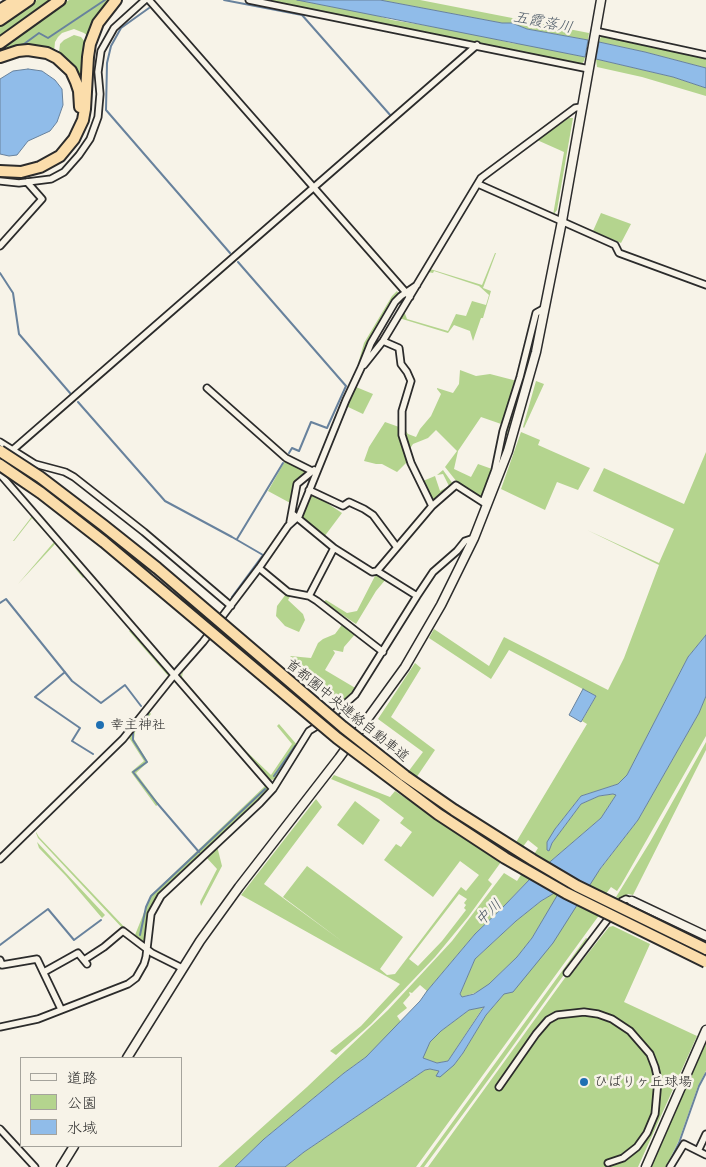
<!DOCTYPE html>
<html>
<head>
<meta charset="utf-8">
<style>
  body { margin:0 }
  #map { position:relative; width:706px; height:1167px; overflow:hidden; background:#f7f3e8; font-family:"Balsamiq Sans","Klee One",sans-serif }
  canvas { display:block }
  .legend { position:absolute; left:20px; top:1057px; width:162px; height:90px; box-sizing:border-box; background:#f7f3e8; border:1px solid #a5a39c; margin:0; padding:6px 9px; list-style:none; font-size:15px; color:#2b2b2b }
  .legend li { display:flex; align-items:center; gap:10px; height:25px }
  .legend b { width:25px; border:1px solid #a5a39c }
</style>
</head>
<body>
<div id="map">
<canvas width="706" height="1167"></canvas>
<ul class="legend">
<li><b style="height:6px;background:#f7f3e8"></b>道路</li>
<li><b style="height:14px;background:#b4d48e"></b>公園</li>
<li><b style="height:14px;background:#90bce9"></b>水域</li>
</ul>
</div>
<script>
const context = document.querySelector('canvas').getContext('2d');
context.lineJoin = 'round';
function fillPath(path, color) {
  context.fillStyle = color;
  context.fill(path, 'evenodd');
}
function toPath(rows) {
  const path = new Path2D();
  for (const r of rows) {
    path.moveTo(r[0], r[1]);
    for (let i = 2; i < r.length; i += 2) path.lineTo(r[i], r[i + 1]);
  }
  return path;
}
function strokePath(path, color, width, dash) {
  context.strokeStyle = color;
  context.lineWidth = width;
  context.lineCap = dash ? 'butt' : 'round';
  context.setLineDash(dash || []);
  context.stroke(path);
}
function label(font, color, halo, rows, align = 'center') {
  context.font = font + ' "Balsamiq Sans","Klee One",sans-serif';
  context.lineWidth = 5;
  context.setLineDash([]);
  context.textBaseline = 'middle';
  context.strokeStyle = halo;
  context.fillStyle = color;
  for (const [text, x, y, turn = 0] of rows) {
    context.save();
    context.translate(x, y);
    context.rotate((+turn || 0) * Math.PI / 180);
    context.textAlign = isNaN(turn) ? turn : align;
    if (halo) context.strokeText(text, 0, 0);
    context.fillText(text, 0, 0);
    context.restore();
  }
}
const green = toPath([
  [37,0,54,0,0,37,0,26],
  [69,0,112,0,89,37,84,33,74,29,62,33,58,37,55,42,54,52,0,54,0,48],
  [256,0,297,0,371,14,392,20,472,33,511,43,523,44,585,57,584,61,582,64,577,65],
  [380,0,420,0,589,33,588,40,527,29,512,23,502,23],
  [74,35,81,37,86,43,85,83,80,83,59,52,60,44,64,40],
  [601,36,706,58,706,68,645,52,599,42],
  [596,59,673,77,706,88,706,96,642,77,597,67],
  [569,118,573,118,557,210,553,215,564,152,537,140],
  [601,213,631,224,621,243,593,231],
  [495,253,496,253,483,288,491,291,483,318,481,318,473,341,470,331,454,325,448,333,399,318,404,311,407,319,448,331,456,314,466,316,472,301,486,305,489,295,479,286,434,271,433,273,428,272,430,269,482,285],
  [397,291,399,294,370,340,358,364,364,343,392,296],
  [460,370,476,376,490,374,517,381,504,425,481,417,458,451,454,469,471,477,478,464,492,469,481,497,479,497,457,482,445,467,457,451,436,430,428,438,413,444,409,450,403,427,408,434,416,437,420,429,431,416,441,394,437,389,437,388,453,393,459,384],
  [520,380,523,381,517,404,500,455,504,433],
  [536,381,544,384,524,428,523,427],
  [356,387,373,394,363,414,346,406],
  [385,422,399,427,408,461,397,472,382,464,376,464,364,461,369,447],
  [521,432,540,440,538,445,590,468,578,490,557,482,545,510,501,489],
  [706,452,706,635,688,657,627,775,618,784,581,796,555,829,549,851,552,843,581,804,599,796,614,794,616,795,601,818,530,879,504,906,475,934,427,991,420,985,412,993,409,992,410,995,403,1003,407,1008,397,1016,401,1022,366,1057,344,1073,264,1139,235,1167,218,1167,307,1087,388,1010,452,941,504,873,517,881,538,848,528,840,522,848,515,844,587,724,582,721,596,696,509,650,491,679,429,638,434,629,489,666,504,637,608,690,624,658,659,565,587,530,659,563,674,529,593,491,604,468,684,504],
  [285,461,304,470,304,474,295,483,292,504,268,491],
  [443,470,453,484,435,501,433,500,423,481,435,476,440,491,449,486,443,474,437,475],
  [312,493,342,513,324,537,302,518,301,515,309,495],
  [33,515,85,576,83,578,55,544,18,584,54,542,32,518,14,541,13,541],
  [380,575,386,579,376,591,356,624,323,602,326,600,347,613,357,611,375,576],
  [286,594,291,595,288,600,303,614,305,620,299,632,285,626,276,616,277,606],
  [344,622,357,632,344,647,343,652,333,650,335,653,325,670,357,689,343,703,290,656,311,658,318,643,323,639,335,634],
  [127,623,170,672,169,677,129,631,131,630],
  [415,663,421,668,391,717,435,750,416,778,408,772,423,752,378,719],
  [183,671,182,677,203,702,246,751,271,775,292,744,277,726,279,724,298,746,277,778,272,780,269,779,180,677],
  [173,681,178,681,269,785,269,789,268,792,159,894,152,904,149,913,144,940,141,942,125,931,38,838,36,833,36,832,39,837,112,914,130,933,135,935,151,895,265,786,179,685,174,682,148,710,151,714,135,732,134,739,148,762,136,773,159,804,156,806,131,772,144,761,128,736,148,711],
  [706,696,706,736,621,885,617,891,611,887,595,909,600,914,416,1167,285,1167,304,1152,425,1070,430,1069,440,1071,454,1065,463,1053,486,1015,504,994,638,820,699,713],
  [706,742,706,750,633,895,628,894,620,899,616,897,650,842],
  [334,775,390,797,395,791,501,862,488,880,492,884,468,917,435,957,371,1024,336,1055,330,1051,361,1026,400,984,241,895,316,799,322,807,264,884,343,942,283,897,307,866,403,937,380,969,387,975,395,974,461,887,466,891,479,875,460,861,433,897,384,860,396,844,401,847,412,832,400,823,404,818,379,799,331,779],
  [459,894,467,899,464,903,466,905,464,908,466,910,442,941,418,966,409,959],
  [355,801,380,820,363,845,337,825],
  [37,842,51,857,105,915,102,918,66,876,39,848],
  [217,846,222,866,201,906,200,902,217,869,206,857],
  [562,888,532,938,517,957,489,984,481,991,462,997,460,994,475,959,516,921,541,901],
  [613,926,650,944,624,1002,697,1036,638,1167,428,1167,567,975,570,976,609,927],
  [586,938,588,939,566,967,566,972,497,1068,424,1167,420,1167],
  [484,1006,448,1061,437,1063,422,1058,430,1042,441,1031,469,1010],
  [706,1040,706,1071,698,1086,679,1140,666,1167,650,1167]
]);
const water = toPath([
  [297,0,380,0,502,23,512,23,527,29,588,40,585,57,297,0],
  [599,42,645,52,706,68,706,88,673,77,596,59,599,42],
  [28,69,42,71,55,80,62,89,63,105,57,122,50,131,28,141,17,155,9,156,0,154,0,79,13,71,28,69],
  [706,635,706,696,699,713,638,820,600,869,553,943,513,992,504,994,486,1015,463,1053,454,1065,440,1077,436,1076,439,1071,430,1069,425,1070,304,1152,285,1167,235,1167,264,1139,344,1073,366,1057,420,1001,427,991,475,934,504,906,530,879,601,818,616,795,613,794,599,796,581,804,552,843,549,851,547,850,547,842,555,829,581,796,618,784,627,775,688,657,706,635],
  [561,889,532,938,517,957,489,984,474,994,462,997,460,994,475,959,516,921,541,901,561,889],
  [484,1007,448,1061,437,1063,423,1058,430,1042,441,1031,469,1010,484,1007],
  [583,689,596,696,581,722,569,715,583,689]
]);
const stream = toPath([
  [224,0,302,15,391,116],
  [149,8,121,28,111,46,107,63,106,110,230,253],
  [1,51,24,44,39,33,48,38,105,0],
  [238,262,346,386,327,428,311,422,299,451,292,448,289,453],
  [0,273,13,293,19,334,70,393],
  [78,402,165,501,232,537,263,555,232,597],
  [237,539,283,463],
  [0,603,6,599,72,681,101,703,125,685,141,706],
  [65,672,35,697,80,728,72,741,93,754],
  [148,714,133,732,133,740,147,762,133,772,157,803,199,852],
  [274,776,295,746],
  [140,935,146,907,151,896,265,789],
  [0,945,48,909,74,940,101,920],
  [667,1167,679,1143,699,1086,706,1073]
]);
const street = toPath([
  [149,0,410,297],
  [249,0,589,69],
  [595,31,706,55],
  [0,181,19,183,51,179,64,172,79,155,90,139,98,117,100,94,98,72,101,51,114,28,145,0],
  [478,184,615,245,619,253,706,285],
  [0,246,42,199,27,182],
  [383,341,399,348,401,364,407,372,411,381,402,411,402,435,411,463,432,506],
  [364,365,383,341,481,178,575,108,581,107],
  [207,388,286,458,316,473],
  [0,442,35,464,65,472,74,477,144,532,231,606],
  [0,461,477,45],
  [0,474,273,789],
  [309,490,343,506,349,502,364,509,373,515,396,546],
  [483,502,495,470,503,431,520,377,536,313,545,308],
  [294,515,334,548],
  [290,522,297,484,314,470],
  [259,568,288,592,309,596,317,601,383,652],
  [377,571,432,506,456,485,484,503],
  [309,596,334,548,372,572,377,571,417,596],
  [0,859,123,739,175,674,203,642,259,568,288,526,299,516,346,400,361,368,371,343,395,302,401,296,417,285],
  [617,908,622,901,626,899,632,901],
  [0,960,2,965,37,959,61,1009],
  [84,960,104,947,123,931,152,953,182,968],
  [44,972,78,953,87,964],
  [567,973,611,915],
  [0,1027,38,1019,128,984,136,978,144,964,146,957,151,914,161,896,260,803,273,789,309,731,327,720,355,695,417,596,433,572,457,551,465,541,474,538],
  [499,1087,536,1034,548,1020,557,1015,584,1012,598,1014,612,1019,630,1031,650,1054,655,1067,658,1080,655,1114,647,1133,637,1147,623,1158,608,1163],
  [0,1129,35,1167],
  [698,1151,706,1134],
  [670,1167,684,1144,706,1155]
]);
const secondary = toPath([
  [632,901,706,936],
  [127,1058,200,941,239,887,339,758,405,667,441,605,474,538,508,451,536,352,562,221,601,0],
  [61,1167,74,1146],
  [646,1167,706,1030]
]);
const highway = toPath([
  [0,10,16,0],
  [0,20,29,0],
  [0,43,60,0],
  [0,57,18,51,28,50,47,53,57,58,71,71,76,82,79,91,80,107],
  [0,171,21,172,40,167,60,156,74,139,83,120,85,109,88,57,90,44,98,23,116,0]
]);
const highwayBridge = toPath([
  [0,451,40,477,103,525,157,568,343,727,405,776,454,810,533,860,577,886,706,949],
  [0,465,41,493,104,542,337,738,438,814,505,858,566,893,706,962]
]);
const markers = [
  [100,725,5,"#1f6fb2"],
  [584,1082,5,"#1f6fb2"]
];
const streetNames = [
  ["首都圏中央連絡自動車道",347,711,39]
];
const poiNames = [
  ["幸主神社",110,725],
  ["ひばりヶ丘球場",594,1082]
];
const waterNames = [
  ["五霞落川",543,23,11],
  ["中川",489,913,-45]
];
fillPath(green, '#b4d48e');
fillPath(water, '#90bce9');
strokePath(water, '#68829d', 1);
strokePath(stream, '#68829d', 2);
strokePath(street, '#2b2b2b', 9);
strokePath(secondary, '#2b2b2b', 11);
strokePath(highway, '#2b2b2b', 14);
strokePath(street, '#f7f3e8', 5.5);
strokePath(secondary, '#f7f3e8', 8);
strokePath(highway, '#fbddab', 10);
strokePath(highwayBridge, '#2b2b2b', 14, []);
strokePath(highwayBridge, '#fbddab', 10);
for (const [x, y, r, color] of markers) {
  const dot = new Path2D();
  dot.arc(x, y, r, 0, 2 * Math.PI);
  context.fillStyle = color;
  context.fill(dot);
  strokePath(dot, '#f7f3e8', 2);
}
label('14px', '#2b2b2b', '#f7f3e8', streetNames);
label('14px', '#2b2b2b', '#f7f3e8', poiNames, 'left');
label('italic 15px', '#495664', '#f7f3e8', waterNames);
</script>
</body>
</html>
